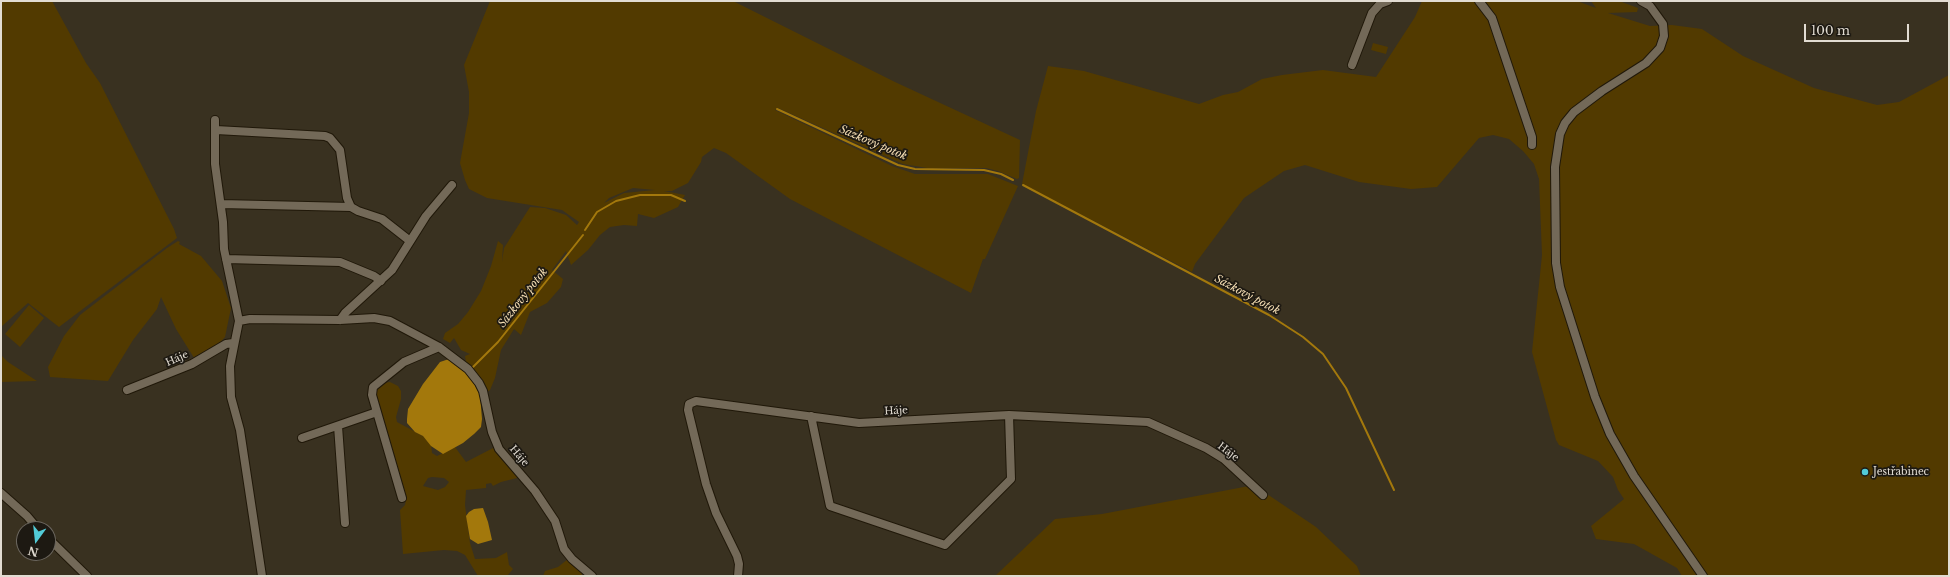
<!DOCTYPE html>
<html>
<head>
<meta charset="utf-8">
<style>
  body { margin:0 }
  #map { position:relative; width:1950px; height:577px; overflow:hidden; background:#393120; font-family:"Libre Baskerville",serif }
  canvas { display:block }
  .frame { position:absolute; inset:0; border:2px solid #e2dcd2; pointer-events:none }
  .north { position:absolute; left:16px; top:521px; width:40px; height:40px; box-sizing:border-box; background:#1d1912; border:1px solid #6c675f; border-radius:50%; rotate:195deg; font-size:11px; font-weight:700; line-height:16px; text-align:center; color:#e2dcd2 }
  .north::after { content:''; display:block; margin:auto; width:14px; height:18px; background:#52cbd7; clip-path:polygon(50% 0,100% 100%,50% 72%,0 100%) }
  .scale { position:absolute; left:1804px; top:24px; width:105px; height:18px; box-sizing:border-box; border:2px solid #e2dcd2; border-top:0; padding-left:5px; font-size:12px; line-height:14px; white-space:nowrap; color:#e2dcd2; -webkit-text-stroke:3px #1d1912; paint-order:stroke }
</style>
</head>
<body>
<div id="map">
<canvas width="1950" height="577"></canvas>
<div class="frame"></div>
<div class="north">N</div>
<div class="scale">100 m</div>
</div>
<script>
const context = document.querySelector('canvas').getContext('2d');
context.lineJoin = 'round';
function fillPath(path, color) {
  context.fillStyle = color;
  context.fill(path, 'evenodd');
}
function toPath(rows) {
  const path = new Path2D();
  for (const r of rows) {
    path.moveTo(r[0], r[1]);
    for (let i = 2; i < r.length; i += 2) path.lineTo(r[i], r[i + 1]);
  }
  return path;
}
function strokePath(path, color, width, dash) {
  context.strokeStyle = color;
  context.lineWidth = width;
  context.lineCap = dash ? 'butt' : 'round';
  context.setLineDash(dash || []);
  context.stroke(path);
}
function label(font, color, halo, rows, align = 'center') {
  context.font = font + ' "Libre Baskerville",serif';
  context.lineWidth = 3.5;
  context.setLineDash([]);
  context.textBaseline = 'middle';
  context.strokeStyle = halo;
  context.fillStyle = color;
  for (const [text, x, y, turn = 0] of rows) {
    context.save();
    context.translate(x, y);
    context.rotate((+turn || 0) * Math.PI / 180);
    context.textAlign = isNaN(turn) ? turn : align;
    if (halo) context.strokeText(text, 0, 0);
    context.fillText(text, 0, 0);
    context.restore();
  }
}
const green = toPath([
  [1,1,52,1,86,63,100,83,174,229,177,238,59,327,28,303,1,327],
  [490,1,733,1,895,82,1020,140,1019,178,1017,179,998,171,986,168,927,168,903,164,778,108,775,110,892,166,915,174,988,174,1018,186,985,259,983,259,971,293,790,199,726,153,714,148,702,157,701,162,688,183,672,191,664,191,685,195,678,207,654,218,638,214,637,226,624,225,610,227,600,235,588,250,571,265,566,251,552,270,563,279,561,287,547,303,530,312,521,335,514,329,501,350,495,378,490,390,487,392,480,378,466,362,465,356,470,354,461,350,454,338,450,343,443,339,445,333,458,324,468,312,481,291,491,266,498,241,503,245,502,262,504,248,530,207,545,208,566,215,577,225,579,222,562,210,487,198,469,189,465,180,460,163,469,113,469,92,464,65],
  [633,188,655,190,624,193,604,203,609,198],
  [1422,1,1577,1,1596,8,1591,1,1619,1,1638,8,1637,12,1608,13,1650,26,1672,25,1702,29,1743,56,1814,88,1877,105,1899,102,1949,75,1949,576,1682,576,1677,568,1634,544,1596,539,1591,526,1624,499,1618,490,1613,477,1598,461,1559,445,1556,440,1532,352,1542,255,1539,179,1534,164,1523,151,1509,139,1493,135,1479,138,1437,187,1411,189,1359,182,1305,165,1284,171,1244,198,1195,264,1192,272,1022,184,1036,111,1048,66,1084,71,1199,104,1223,95,1238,92,1262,79,1282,75,1323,70,1376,77,1415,17],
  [1373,43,1388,47,1386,54,1371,50],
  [178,241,180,242,179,244,201,256,222,281,231,308,225,337,214,349,196,361,176,329,161,297,157,309,133,340,108,381,50,377,48,367,64,336,80,315,167,248],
  [29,305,44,318,20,347,5,334],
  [1,355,8,362,37,381,1,382],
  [390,382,398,386,401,391,401,399,396,417,397,422,423,436,431,444,432,453,437,456,455,447,466,462,495,447,521,477,501,482,493,486,491,483,486,484,486,488,466,490,465,505,470,543,475,559,496,558,507,552,509,565,513,569,508,575,478,576,465,555,457,551,444,550,403,554,400,510,405,505,406,499,396,472,375,399,378,387,383,383],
  [432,477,444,478,449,482,445,487,438,490,423,486,428,478],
  [1249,486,1270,496,1316,527,1357,566,1361,576,995,576,1055,519,1102,514],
  [568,559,582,571,582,576,543,576,545,571,558,567]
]);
const water = toPath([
  [449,359,468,372,480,395,482,419,481,427,474,434,463,443,443,454,431,446,423,436,415,432,407,423,407,419,408,409,423,384,440,362],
  [483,508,488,522,492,540,478,544,470,539,466,516,469,512,474,509]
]);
const stream = toPath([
  [777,109,898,165,915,169,984,170,1001,174,1013,180],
  [1023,185,1269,315,1303,337,1323,354,1346,388,1394,490],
  [585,230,597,212,616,201,640,195,671,195,685,201],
  [472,368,498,342,583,235]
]);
const minor = toPath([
  [1479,1,1492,18,1532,137,1532,145],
  [1641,1,1650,6,1663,24,1664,36,1660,48,1646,63,1602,91,1574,112,1565,123,1560,134,1555,167,1556,263,1560,287,1595,397,1610,434,1634,476,1703,576],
  [1352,65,1372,13,1380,4,1388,1],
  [215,120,215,164,223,222,224,249,239,321,230,366,231,397,240,430,262,576],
  [216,130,325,136,330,138,340,150,347,198,351,207,358,211,382,219,410,241],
  [221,204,351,207],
  [226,259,340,262,374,276,381,281],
  [340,320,345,313,392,270,426,216,452,185],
  [239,321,250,319,340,320,374,318,390,321,439,347,468,369,479,383,483,391,492,432,499,449,535,491,555,521,564,549,572,559,592,576],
  [127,390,192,364,226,344,233,343],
  [811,416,830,506,945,545,1011,479,1009,415],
  [338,426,345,523],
  [302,438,377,412],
  [1,493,27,516,38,529],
  [402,498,372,395,373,387,404,362,439,347],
  [48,538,87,576],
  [738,576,739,564,737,556,716,513,706,484,688,410,689,404,696,401,859,423,1009,415,1148,422,1206,448,1224,459,1263,495]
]);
const markers = [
  [1865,472,4,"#52cbd7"]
];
const streetNames = [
  ["Háje",177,359,-24],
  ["Háje",896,411,-3],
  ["Háje",1228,452,37],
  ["Háje",519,456,49]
];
const poiNames = [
  ["Jestřabinec",1873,472]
];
const waterNames = [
  ["Sázkový potok",873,143,23],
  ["Sázkový potok",1247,295,28],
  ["Sázkový potok",523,298,-52]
];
fillPath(green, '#523a00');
fillPath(water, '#a3780c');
strokePath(stream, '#a3780c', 2);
strokePath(minor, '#201809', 10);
strokePath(minor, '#736958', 8);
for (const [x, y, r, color] of markers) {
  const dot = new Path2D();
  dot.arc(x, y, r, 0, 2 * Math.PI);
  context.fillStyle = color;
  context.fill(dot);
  strokePath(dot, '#1d1912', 1.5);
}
label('10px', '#e2dcd2', '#1d1912', streetNames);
label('10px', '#e2dcd2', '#1d1912', poiNames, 'left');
label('italic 11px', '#f6dfb5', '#1d1912', waterNames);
</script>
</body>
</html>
